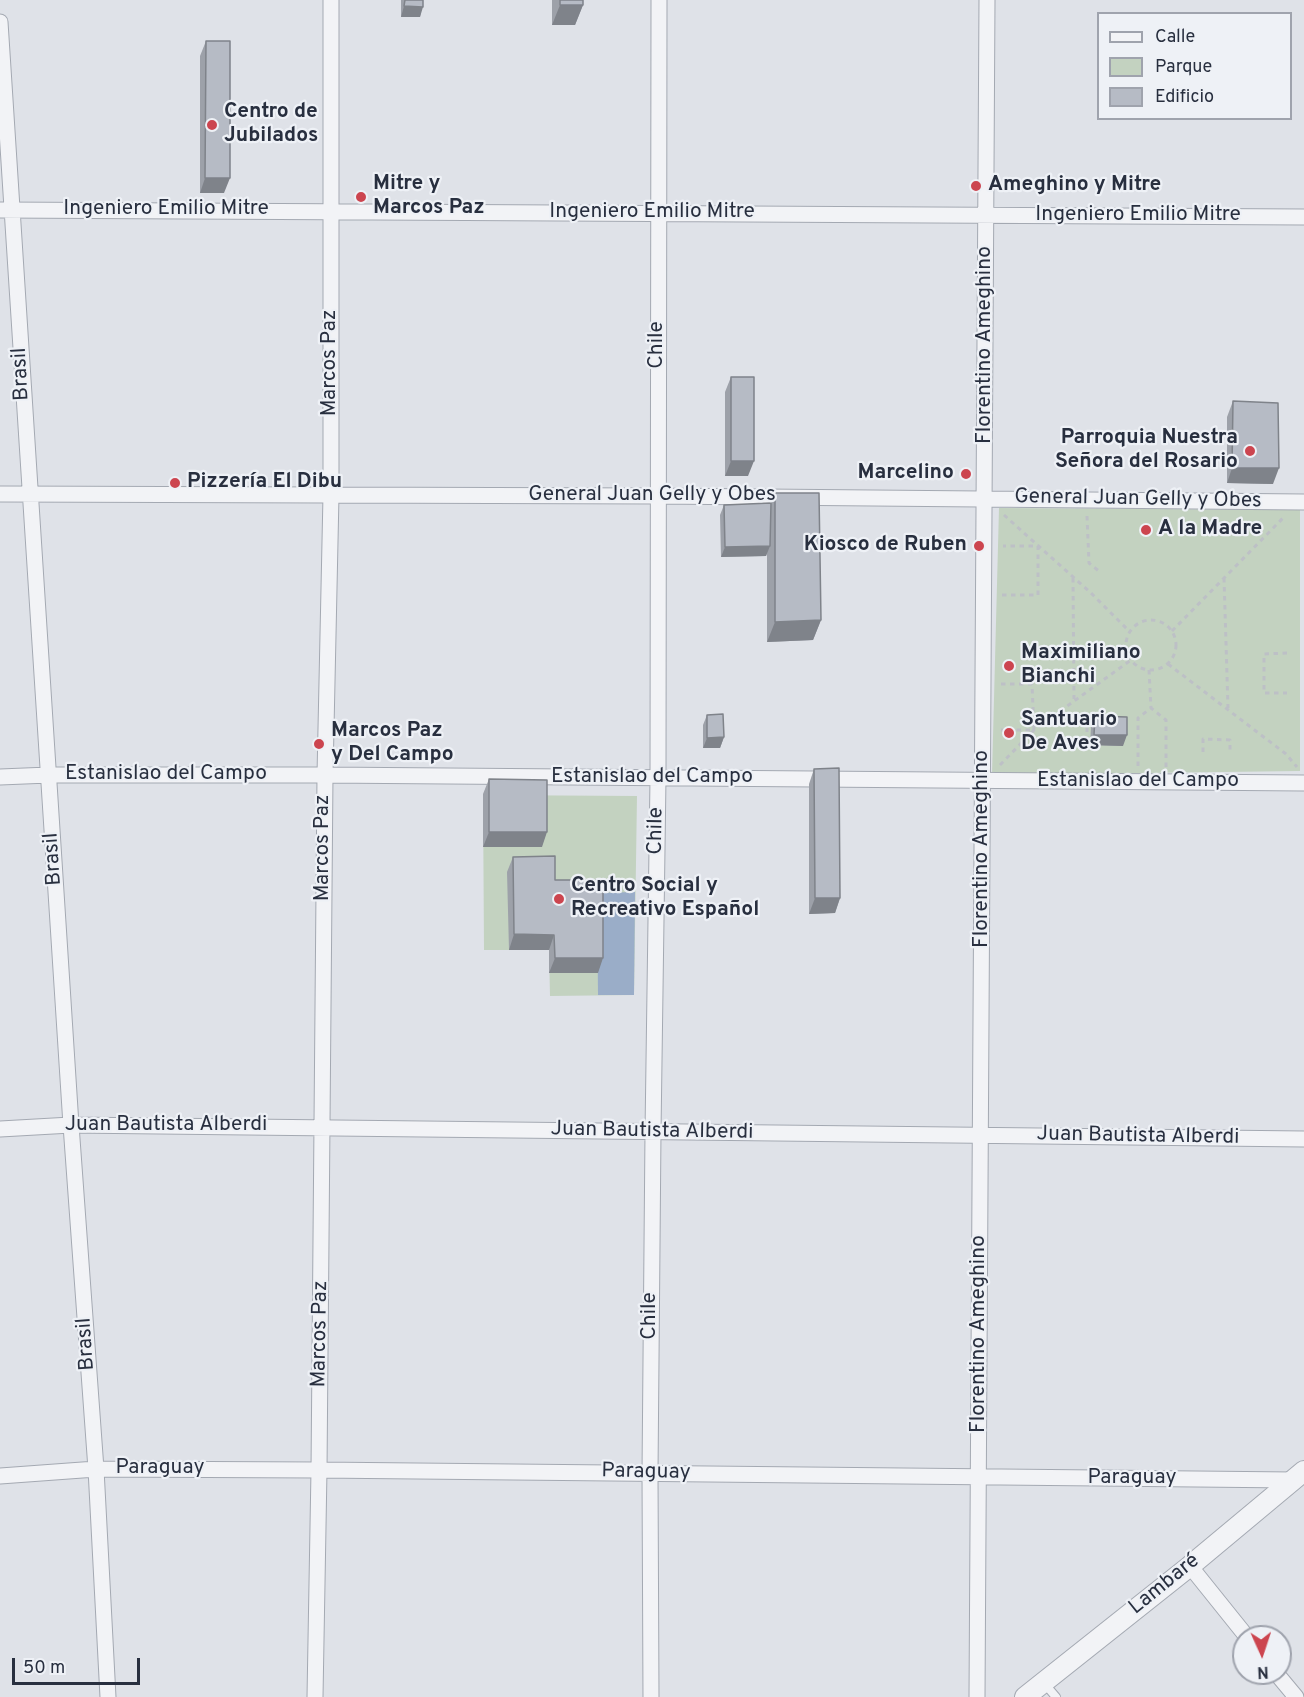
<!DOCTYPE html>
<html>
<head>
<meta charset="utf-8">
<style>
  body { margin:0 }
  #map { position:relative; width:1304px; height:1697px; overflow:hidden; background:#dfe2e8; font-family:Overpass,sans-serif }
  canvas { display:block }
  .legend { position:absolute; left:1097px; top:12px; width:195px; height:108px; box-sizing:border-box; background:#eef1f6; border:2px solid #9fa3ad; margin:0; padding:8px 10px; list-style:none; font-size:18px; color:#282f3f }
  .legend li { display:flex; align-items:center; gap:12px; height:30px }
  .legend b { width:30px; border:2px solid #9fa3ad }
  .north { position:absolute; left:1232px; top:1625px; width:60px; height:60px; box-sizing:border-box; background:#eef1f6; border:2px solid #9fa3ad; border-radius:50%; rotate:177deg; font-size:16px; font-weight:700; line-height:24px; text-align:center; color:#282f3f }
  .north::after { content:''; display:block; margin:auto; width:21px; height:27px; background:#cc454f; clip-path:polygon(50% 0,100% 100%,50% 72%,0 100%) }
  .scale { position:absolute; left:12px; top:1658px; width:128px; height:27px; box-sizing:border-box; border:3px solid #282f3f; border-top:0; padding-left:8px; font-size:18px; line-height:21px; white-space:nowrap; color:#282f3f; -webkit-text-stroke:4px #eef1f6; paint-order:stroke }
</style>
</head>
<body>
<div id="map">
<canvas width="1304" height="1697"></canvas>
<ul class="legend">
<li><b style="height:8px;background:#f2f3f6"></b>Calle</li>
<li><b style="height:16px;background:#c3d2c0"></b>Parque</li>
<li><b style="height:16px;background:#b6bbc5"></b>Edificio</li>
</ul>
<div class="north">N</div>
<div class="scale">50 m</div>
</div>
<script>
const context = document.querySelector('canvas').getContext('2d');
context.lineJoin = 'round';
function fillPath(path, color) {
  context.fillStyle = color;
  context.fill(path, 'evenodd');
}
function toPath(rows) {
  const path = new Path2D();
  for (const r of rows) {
    if (r.length === 3) {
      path.moveTo(r[0] + r[2], r[1]);
      path.arc(r[0], r[1], r[2], 0, 2 * Math.PI);
      continue;
    }
    path.moveTo(r[0], r[1]);
    for (let i = 2; i < r.length; i += 2) path.lineTo(r[i], r[i + 1]);
  }
  return path;
}
function strokePath(path, color, width, dash) {
  context.strokeStyle = color;
  context.lineWidth = width;
  context.lineCap = dash ? 'butt' : 'round';
  context.setLineDash(dash || []);
  context.stroke(path);
}
function label(font, color, halo, rows, align = 'center') {
  context.font = font + ' Overpass,sans-serif';
  context.lineWidth = 4.5;
  context.setLineDash([]);
  context.textBaseline = 'middle';
  context.strokeStyle = halo;
  context.fillStyle = color;
  for (const [text, x, y, turn = 0] of rows) {
    context.save();
    context.translate(x, y);
    context.rotate((+turn || 0) * Math.PI / 180);
    context.textAlign = isNaN(turn) ? turn : align;
    if (halo) context.strokeText(text, 0, 0);
    context.fillText(text, 0, 0);
    context.restore();
  }
}
const green = toPath([
  [999,508,1300,510,1300,771,992,775],
  [483,795,637,796,634,995,550,996,549,950,484,950]
]);
const water = toPath([
  [635,892,634,995,598,995,597,893]
]);
const path = toPath([
  [1004,515,1090,592,1130,632],
  [1087,516,1089,563,1100,572],
  [1073,578,1074,699],
  [1224,578,1228,708],
  [1002,595,1038,595,1038,546,1003,546],
  [1151,645,25],
  [1172,631,1284,517],
  [1287,653,1264,654,1264,693,1287,693],
  [1168,664,1286,754,1297,767],
  [1149,670,1151,708],
  [1001,684,1032,684,1034,730,1001,730],
  [1087,750,1087,722,1097,722],
  [1203,752,1203,739,1230,740,1230,753],
  [1000,765,1034,730,1131,660],
  [1138,766,1138,718,1151,708,1166,720,1166,767]
]);
const service = toPath([
  [1044,1683,1056,1697]
]);
const minor = toPath([
  [0,22,71,1125,96,1469,108,1697],
  [0,210,1304,217],
  [0,494,657,496,1304,502],
  [0,777,49,775,325,775,1304,783],
  [0,1129,71,1125,1304,1139],
  [0,1476,96,1469,319,1470,1293,1480],
  [1190,1566,1247,1637],
  [1276,1673,1296,1697],
  [315,1697,319,1470,325,775,331,495,331,0],
  [651,1697,650,1473,653,1132,658,778,659,0],
  [977,1697,987,0]
]);
const tertiary = toPath([
  [1025,1697,1190,1566,1304,1471]
]);
const wall = toPath([
  [401,0,423,0,420,17,401,17],
  [552,0,583,0,583,5,575,25,552,25],
  [206,41,224,193,200,193,200,56],
  [731,377,748,476,725,476,725,392],
  [1233,401,1273,484,1227,483,1227,417],
  [775,493,821,620,813,640,767,642,767,553,766,556,721,557,720,515,724,505,771,503],
  [707,715,724,737,720,748,703,748,703,725],
  [1095,716,1123,746,1090,745,1091,727],
  [814,769,840,898,835,913,809,914,809,784],
  [489,779,542,847,483,847,483,794],
  [513,857,555,880,598,973,549,973,549,950,509,950,507,872]
]);
const shadedWall = toPath([
  [560,5,583,5,575,25,552,25],
  [404,6,423,7,420,17,401,17],
  [205,178,230,178,224,193,200,193],
  [731,461,754,461,748,476,725,476],
  [1232,468,1279,468,1273,484,1227,483],
  [770,546,766,556,721,557,725,547],
  [821,620,813,640,767,642,775,622],
  [1094,735,1127,735,1123,746,1090,745],
  [724,737,720,748,703,748,707,738],
  [489,832,547,832,542,847,483,847],
  [815,898,840,898,835,913,809,914],
  [514,934,554,935,549,950,509,950],
  [555,958,603,958,598,973,549,973]
]);
const building = toPath([
  [405,0,423,0,423,7,404,6,405,0],
  [560,0,583,0,583,5,560,5,560,0],
  [206,41,230,41,230,178,205,178,206,41],
  [731,377,754,377,754,461,731,461,731,377],
  [1233,401,1278,403,1279,468,1232,468,1233,401],
  [775,493,819,493,821,620,775,622,775,493],
  [771,503,770,546,725,547,724,505,771,503],
  [723,714,724,737,707,738,707,715,723,714],
  [1095,716,1127,717,1127,735,1094,735,1095,716],
  [839,768,840,898,815,898,814,769,839,768],
  [489,779,547,780,547,832,489,832,489,779],
  [555,856,555,880,603,880,603,958,555,958,554,935,514,934,513,857,555,856]
]);
const markers = [
  [212,125,6,"#cc454f"],
  [976,186,6,"#cc454f"],
  [361,197,6,"#cc454f"],
  [1250,451,6,"#cc454f"],
  [966,474,6,"#cc454f"],
  [175,483,6,"#cc454f"],
  [1146,530,6,"#cc454f"],
  [979,546,6,"#cc454f"],
  [1009,666,6,"#cc454f"],
  [1009,733,6,"#cc454f"],
  [319,744,6,"#cc454f"],
  [559,899,6,"#cc454f"]
];
const poiNames = [
  ["Centro de",224,113],
  ["Jubilados",224,137],
  ["Mitre y",373,185],
  ["Marcos Paz",373,209],
  ["Ameghino y Mitre",988,186],
  ["Parroquia Nuestra",1238,439,"right"],
  ["Señora del Rosario",1238,463,"right"],
  ["Marcelino",954,474,"right"],
  ["Pizzería El Dibu",187,483],
  ["A la Madre",1158,530],
  ["Kiosco de Ruben",967,546,"right"],
  ["Maximiliano",1021,654],
  ["Bianchi",1021,678],
  ["Santuario",1021,721],
  ["De Aves",1021,745],
  ["Marcos Paz",331,732],
  ["y Del Campo",331,756],
  ["Centro Social y",571,887],
  ["Recreativo Español",571,911]
];
const streetNames = [
  ["Ingeniero Emilio Mitre",166,210],
  ["Ingeniero Emilio Mitre",652,213],
  ["Ingeniero Emilio Mitre",1138,216],
  ["Chile",658,345,-90],
  ["Florentino Ameghino",986,345,-90],
  ["Marcos Paz",331,363,-90],
  ["Brasil",22,374,-93],
  ["General Juan Gelly y Obes",652,496],
  ["General Juan Gelly y Obes",1138,500,1],
  ["Estanislao del Campo",166,775],
  ["Estanislao del Campo",652,778],
  ["Estanislao del Campo",1138,782],
  ["Chile",657,831,-89],
  ["Marcos Paz",324,848,-90],
  ["Florentino Ameghino",983,849,-90],
  ["Brasil",54,859,-94],
  ["Juan Bautista Alberdi",166,1126],
  ["Juan Bautista Alberdi",652,1132,1],
  ["Juan Bautista Alberdi",1138,1137,1],
  ["Chile",651,1316,-90],
  ["Marcos Paz",321,1334,-89],
  ["Florentino Ameghino",980,1334,-90],
  ["Brasil",87,1344,-94],
  ["Paraguay",160,1469],
  ["Paraguay",646,1473,1],
  ["Paraguay",1132,1479],
  ["Lambaré",1165,1585,-39]
];
fillPath(green, '#c3d2c0');
fillPath(water, '#9aadc8');
strokePath(service, '#a4a9b2', 10);
strokePath(minor, '#a4a9b2', 17);
strokePath(tertiary, '#a4a9b2', 22);
strokePath(path, '#bdc0c6', 3, [4.5, 4.5]);
strokePath(service, '#f2f3f6', 8);
strokePath(minor, '#f2f3f6', 15);
strokePath(tertiary, '#f2f3f6', 20);
fillPath(wall, '#9da1a9');
fillPath(shadedWall, '#7f838a');
fillPath(building, '#b6bbc5');
strokePath(building, '#7f838a', 1.5);
for (const [x, y, r, color] of markers) {
  const dot = new Path2D();
  dot.arc(x, y, r, 0, 2 * Math.PI);
  context.fillStyle = color;
  context.fill(dot);
  strokePath(dot, '#eef1f6', 2);
}
label('bold 21px', '#282f3f', '#eef1f6', poiNames, 'left');
label('21px', '#282f3f', '#eef1f6', streetNames);
</script>
</body>
</html>
